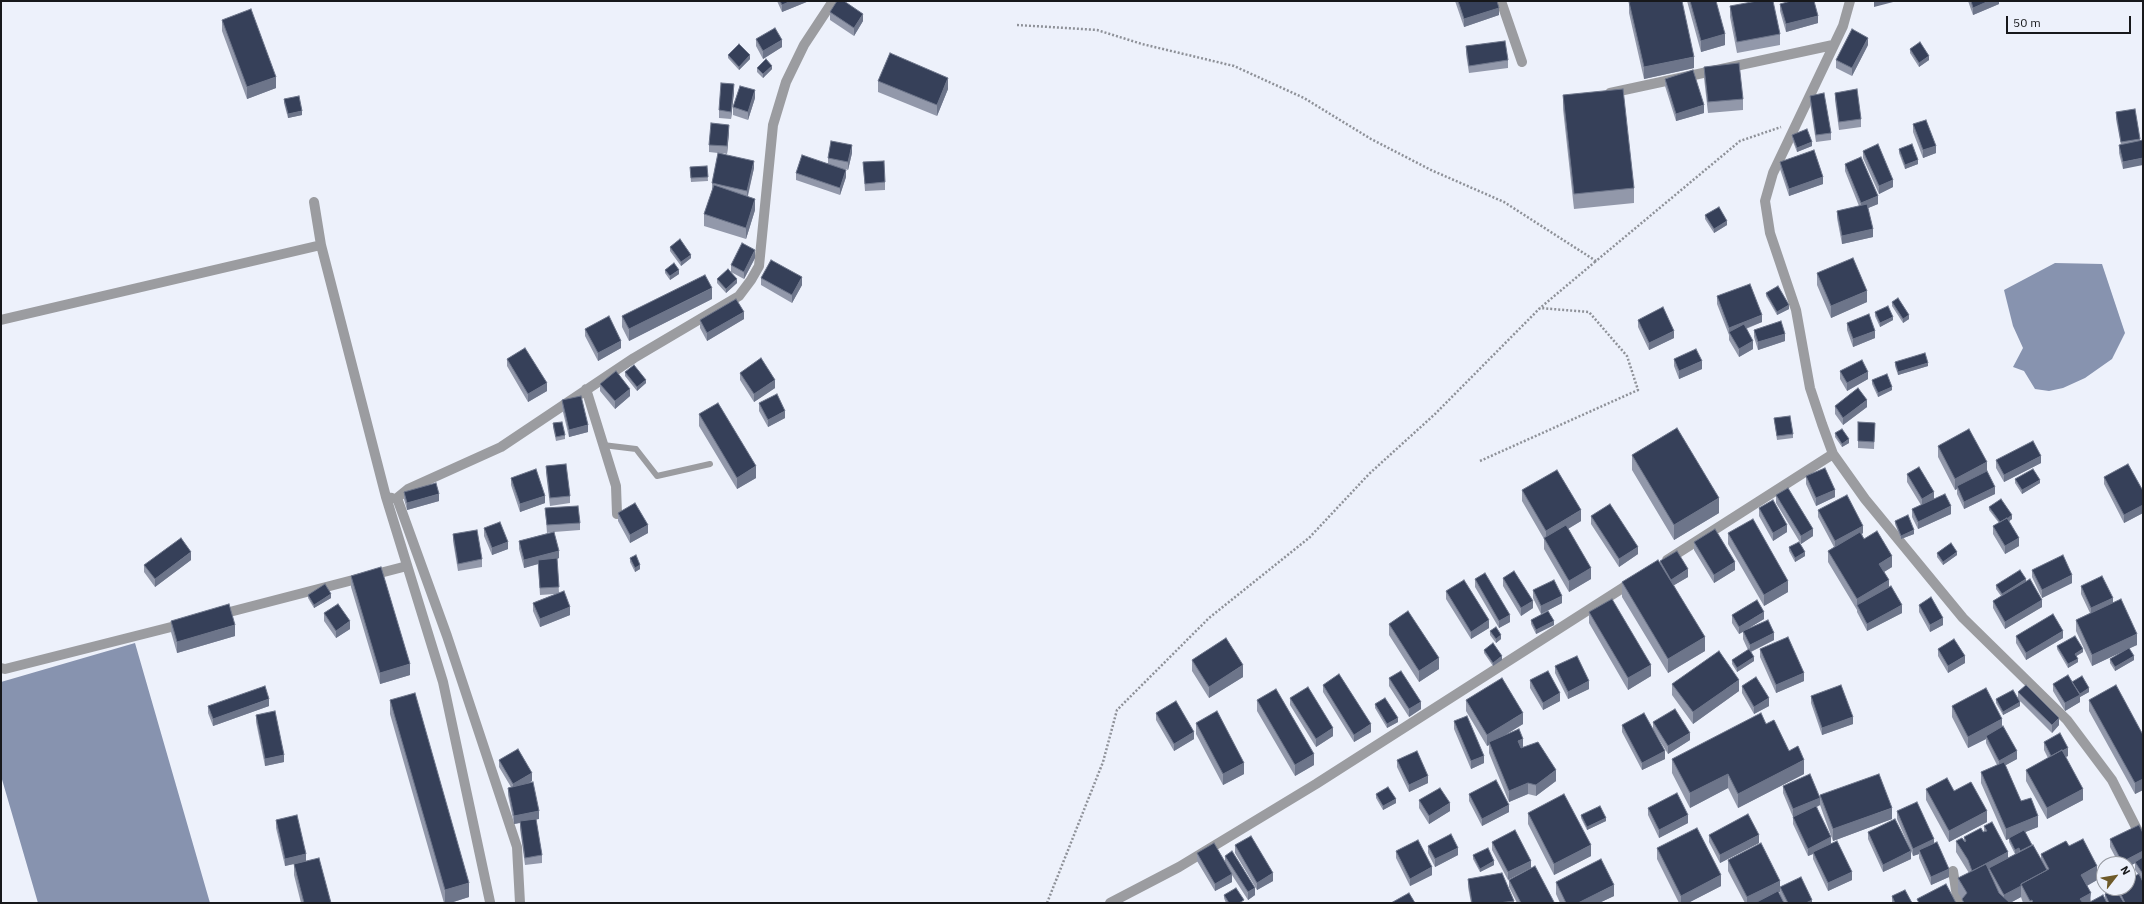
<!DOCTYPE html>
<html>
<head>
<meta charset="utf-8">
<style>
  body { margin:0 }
  #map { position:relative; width:2144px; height:904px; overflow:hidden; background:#edf1fb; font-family:"IBM Plex Sans",sans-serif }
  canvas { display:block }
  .frame { position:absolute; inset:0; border:2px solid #17181b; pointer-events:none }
  .north { position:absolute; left:2096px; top:856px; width:40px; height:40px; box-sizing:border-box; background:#edf1fb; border:1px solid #979aa1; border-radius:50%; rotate:59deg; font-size:11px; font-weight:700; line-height:16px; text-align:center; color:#17181b }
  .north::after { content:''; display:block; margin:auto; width:14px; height:18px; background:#6e5a29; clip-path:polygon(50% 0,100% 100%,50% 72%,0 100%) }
  .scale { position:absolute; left:2006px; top:16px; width:125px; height:18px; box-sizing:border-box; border:2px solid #17181b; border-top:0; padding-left:5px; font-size:12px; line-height:14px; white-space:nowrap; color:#17181b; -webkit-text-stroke:3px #edf1fb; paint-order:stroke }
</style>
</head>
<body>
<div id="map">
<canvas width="2144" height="904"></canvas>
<div class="frame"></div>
<div class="north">N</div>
<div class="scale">50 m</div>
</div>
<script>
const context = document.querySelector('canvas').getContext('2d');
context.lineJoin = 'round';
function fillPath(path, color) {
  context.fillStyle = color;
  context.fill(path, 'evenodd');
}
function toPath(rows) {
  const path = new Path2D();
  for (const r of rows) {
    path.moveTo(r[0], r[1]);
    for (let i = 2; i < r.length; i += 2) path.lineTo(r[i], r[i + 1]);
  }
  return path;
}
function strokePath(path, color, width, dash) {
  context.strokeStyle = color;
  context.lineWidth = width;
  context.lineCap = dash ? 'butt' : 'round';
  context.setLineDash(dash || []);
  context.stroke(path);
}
const water = toPath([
  [2055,263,2102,264,2125,333,2112,359,2085,378,2063,388,2049,391,2035,389,2024,371,2013,367,2023,348,2013,326,2004,290],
  [135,643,210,903,38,903,1,776,1,682]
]);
const path = toPath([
  [1017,25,1097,30,1142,44,1234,66,1304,98,1371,139,1431,170,1504,202,1596,261,1740,141,1781,127],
  [1480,461,1638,390,1627,356,1589,312,1540,308],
  [1047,903,1103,762,1117,710,1209,618,1309,538,1369,474,1435,414,1540,308,1596,261]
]);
const service = toPath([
  [603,445,636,449,657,476,710,464]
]);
const minor = toPath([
  [1501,1,1522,62],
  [1850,1,1843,26,1773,173,1765,201,1770,233,1796,310,1810,388,1822,424,1833,454,1865,499,1963,618,2067,720,2112,780,2143,841],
  [1610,93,1833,45],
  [314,202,321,245,386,497,392,498],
  [1,320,321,245],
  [586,389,616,486,617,514],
  [386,497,443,682,490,902],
  [1667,560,1833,454],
  [218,615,407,566],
  [1,668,5,669,183,624],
  [1953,871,1958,903],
  [520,903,517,847,447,636,397,498,408,489,501,447,634,358,739,296,751,280,759,266,773,125,786,82,804,45,833,1],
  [1110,903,1179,867,1316,784,1632,582]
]);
const wall = toPath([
  [777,1,809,1,782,12],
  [1455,1,1497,1,1499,15,1464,27],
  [1687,1,1716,1,1725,45,1701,52],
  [1968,1,1999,1,1999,4,1973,15],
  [1629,2,1694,68,1644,79,1629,13],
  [1780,4,1818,23,1786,32,1780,11],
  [1730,6,1780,34,1780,45,1737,53,1730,17],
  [830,12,863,21,854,36,830,20],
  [222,20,276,88,247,99,222,31],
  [756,39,782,47,763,59,756,46],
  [1868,45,1852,76,1836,68,1836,60],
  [1466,46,1508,60,1508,68,1469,73,1466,54],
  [1910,49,1929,60,1919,67,1910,53],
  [728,55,750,59,739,70,728,58],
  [1704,67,1743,99,1743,110,1708,113,1704,78],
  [757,68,772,69,763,78,757,72],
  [1665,79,1704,113,1676,121,1665,86],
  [878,81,948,89,937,116,878,92],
  [734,92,731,119,719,118,719,110],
  [1835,93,1861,119,1861,127,1839,130,1835,100],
  [1563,95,1634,188,1634,203,1574,209,1563,109],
  [1810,96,1831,133,1831,140,1816,142,1810,103],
  [755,98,748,120,733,115,733,107],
  [284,99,302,115,288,118,284,103],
  [2116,112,2140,139,2140,141,2123,169,2119,153,2119,145,2121,145,2116,119],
  [1913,124,1936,153,1923,158,1913,132],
  [729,132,727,154,722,153,754,168,748,196,755,210,746,239,704,226,704,214,712,190,712,183,718,153,709,152,709,145],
  [1792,135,1812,146,1797,152,1792,139],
  [1899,149,1918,164,1905,169,1899,153],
  [1863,151,1893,187,1879,194,1863,158],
  [852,153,848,170,845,169,846,177,840,195,796,180,796,173,828,163,828,158],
  [863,162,885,182,885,190,865,191],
  [1780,162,1823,184,1789,196,1780,169],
  [1845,164,1878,204,1868,208,1873,237,1842,244,1837,218,1837,211,1859,206,1845,171],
  [707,166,708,181,691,182,690,171],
  [1705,215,1727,225,1714,233,1705,219],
  [670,247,691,258,681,266,670,251],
  [755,258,744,279,731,272,731,265],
  [665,270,679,274,670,280,665,273],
  [1817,273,1867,302,1831,318,1817,285],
  [761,278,802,285,792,303,761,285],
  [717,279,737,283,726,293,717,283],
  [1766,293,1789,309,1777,315,1766,296],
  [1717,296,1762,322,1746,329,1753,349,1739,357,1729,340,1729,335,1717,304],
  [712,299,629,341,622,327,622,316],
  [1892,302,1909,319,1903,323,1892,306],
  [1875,312,1893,320,1880,327,1875,316],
  [744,319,707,341,700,328,700,320],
  [1638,320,1674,338,1649,350,1638,327],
  [1847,323,1875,338,1853,347,1847,330],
  [585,329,621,348,598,361,585,336],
  [1754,330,1785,341,1758,350,1754,337],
  [507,359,547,391,528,402,507,366],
  [1674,359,1702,369,1679,379,1674,366],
  [1895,362,1928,366,1898,375,1895,366],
  [1840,371,1868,379,1847,391,1840,379],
  [625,372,646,383,637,391,625,376],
  [740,373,775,388,754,402,740,380],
  [1872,380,1892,390,1878,397,1872,384],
  [600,384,630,396,615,409,600,391],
  [562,400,588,432,569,437,562,408],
  [759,403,785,418,768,427,759,411],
  [1835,406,1867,407,1843,425,1835,414],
  [699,414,756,478,737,489,699,426],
  [1774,418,1793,434,1793,438,1777,440],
  [1858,422,1875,423,1874,449,1858,448],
  [553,423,565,435,565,439,556,441,553,427],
  [1835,433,1849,443,1842,447,1835,437],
  [1938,446,1987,471,1995,494,1964,509,1957,494,1957,489,1955,490,1938,457],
  [1632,455,1719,513,1674,540,1632,470],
  [1996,460,2041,463,2004,482,1996,468],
  [546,466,570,496,570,503,550,506,546,473],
  [1907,474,1934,499,1951,514,1918,529,1912,517,1912,509,1921,505,1907,482],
  [1806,476,1835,497,1816,506,1806,484],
  [2104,477,2143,491,2143,513,2124,523,2104,484],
  [511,478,545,503,520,512,511,485],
  [2015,479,2040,483,2022,494,2015,483],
  [1522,490,1581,521,1568,529,1591,579,1569,592,1544,549,1544,539,1522,501],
  [404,492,439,501,407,510,404,499],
  [1776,495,1813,536,1801,544,1776,503],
  [1989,507,2012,519,2009,521,2019,546,2005,554,1993,534,1993,526,1999,523,1989,510],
  [545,508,580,523,580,530,554,532,559,558,557,559,559,593,570,615,540,627,533,611,533,603,555,594,540,595,538,564,524,568,519,549,519,541,552,532,547,533],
  [1759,508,1787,532,1773,541,1759,516],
  [1818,510,1863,533,1862,534,1864,539,1892,567,1884,572,1889,587,1902,613,1867,631,1857,612,1857,610,1828,562,1828,551,1834,547,1818,517],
  [618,513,648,533,630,543,618,521],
  [1591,516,1638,554,1619,567,1591,524],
  [1895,521,1914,534,1901,539,1895,524],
  [484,528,508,549,492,555,484,536],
  [1728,533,1788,592,1764,606,1728,544],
  [453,534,482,559,482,567,458,571,453,541],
  [1694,542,1735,570,1714,583,1694,550],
  [1789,547,1805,556,1795,562,1789,551],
  [1937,553,1957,555,1943,565,1937,557],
  [630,558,640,569,635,572,630,562],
  [191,560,155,587,144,572,144,565],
  [1660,561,1688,577,1674,585,1705,651,1668,673,1622,597,1622,582,1660,563],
  [2032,570,2072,583,2042,598,2032,577],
  [351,576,410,675,380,684,351,587],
  [1503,578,1533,608,1521,616,1503,586],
  [1475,579,1510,622,1499,628,1475,587],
  [2026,582,2042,607,2005,629,1993,608,1993,601,2001,596,1996,589,1996,585],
  [2081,586,2113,602,2137,645,2129,648,2134,660,2115,671,2110,663,2110,659,2127,649,2092,666,2076,631,2076,620,2090,613,2081,594],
  [1533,590,1562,603,1541,614,1533,598],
  [1446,591,1489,628,1471,639,1446,599],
  [308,595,331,598,314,608,308,598],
  [1919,605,1943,625,1930,632,1919,612],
  [1589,612,1651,676,1628,690,1589,623],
  [324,613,350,629,336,638,324,621],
  [1732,615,1764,619,1744,631,1774,640,1751,652,1754,661,1737,672,1732,664,1732,660,1748,650,1743,639,1743,632,1739,634,1732,623],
  [1531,620,1554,625,1536,634,1531,624],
  [171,621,235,636,177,653,171,632],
  [1389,624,1439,669,1419,682,1389,635],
  [1490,631,1501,639,1496,643,1490,635],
  [2016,636,2063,638,2026,660,2016,643],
  [2057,646,2083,652,2076,656,2078,662,2068,668,2057,649],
  [1760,649,1804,681,1776,693,1760,657],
  [1938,649,1965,663,1948,673,1938,656],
  [1484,650,1502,660,1493,666,1484,653],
  [1192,660,1243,677,1209,698,1192,671],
  [1555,666,1589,689,1568,699,1555,673],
  [1389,678,1421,709,1409,717,1389,686],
  [1530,680,1560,701,1543,710,1530,688],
  [2072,682,2089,692,2080,697,2080,702,2065,711,2053,691,2053,684],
  [1672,684,1739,691,1693,724,1672,695],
  [1323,685,1371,732,1354,742,1323,692],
  [1742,686,1769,706,1754,714,1742,693],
  [2018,692,2059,725,2052,733,2019,700,2020,706,2003,715,1996,703,1996,699,2018,700],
  [1811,696,1853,724,1822,735,1811,703],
  [1290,698,1333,736,1316,747,1290,705],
  [390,700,469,897,450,903,444,903,390,714],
  [1257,700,1314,765,1295,776,1257,711],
  [1466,700,1523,724,1507,734,1523,748,1556,781,1536,796,1528,794,1509,802,1489,753,1489,745,1487,746,1466,711],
  [2089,700,2143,735,2143,790,2135,794,2089,711],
  [1375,704,1398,722,1387,728,1375,708],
  [208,706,269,706,213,726,208,713],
  [1952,706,2002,727,2017,759,2005,765,2021,801,2038,827,2025,832,2032,845,2041,860,2041,854,2069,846,2097,880,2087,886,2091,902,2105,899,2105,894,2116,890,2116,888,2128,888,2138,874,2135,870,2135,863,2128,867,2128,864,2119,864,2110,847,2110,839,2143,833,2143,881,2141,878,2143,903,2023,903,2021,897,2010,903,1962,903,1962,899,1958,893,1958,878,1969,873,1956,852,1956,841,1964,841,1964,837,1984,832,1984,826,2008,858,2019,852,2015,854,2009,842,2009,839,2006,840,1981,783,1981,772,1997,765,1986,743,1986,739,1968,748,1952,717],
  [1156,713,1194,739,1174,751,1156,720],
  [256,715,284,762,265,766,256,722],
  [1454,721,1484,763,1471,769,1454,729],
  [1653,722,1690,740,1668,754,1654,731,1665,759,1642,770,1622,732,1622,725,1653,730],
  [1196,723,1244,774,1223,785,1196,734],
  [1766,724,1789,751,1804,774,1738,808,1728,788,1690,808,1672,773,1672,759],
  [2044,742,2068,756,2065,757,2083,800,2047,819,2026,781,2026,770,2048,758,2044,750],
  [499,760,532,781,527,784,539,819,536,819,542,855,542,863,525,865,520,829,520,823,514,824,508,795,508,788,511,787,499,767],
  [1397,760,1428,783,1409,792,1397,767],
  [1783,786,1820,798,1820,795,1892,819,1833,841,1820,805,1817,807,1831,843,1852,880,1828,891,1813,859,1813,854,1808,856,1793,824,1793,817,1783,793],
  [1926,789,1954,791,1987,822,1949,842,1926,800],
  [1376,794,1396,803,1383,810,1376,798],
  [1469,794,1509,812,1482,826,1469,801],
  [1419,800,1450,811,1429,824,1419,808],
  [1648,808,1688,823,1659,838,1648,815],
  [1897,811,1934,843,1949,877,1931,885,1919,858,1919,854,1913,856,1897,819],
  [1528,813,1591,856,1554,875,1528,824],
  [1581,815,1606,821,1587,830,1581,818],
  [276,820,306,861,331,903,301,903,294,875,294,864,285,866,276,828],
  [1515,830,1508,880,1492,850,1492,842],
  [1868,832,1911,859,1883,872,1868,839],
  [1709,835,1759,843,1720,863,1709,842],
  [1235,845,1273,881,1257,890,1235,853],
  [1428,846,1458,855,1435,867,1428,853],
  [1657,848,1721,886,1688,903,1679,903,1657,859],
  [1396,851,1432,875,1410,886,1396,858],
  [1197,853,1225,862,1225,856,1255,895,1248,900,1232,875,1232,882,1215,891,1197,861],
  [1473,855,1494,865,1480,872,1473,859],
  [1728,860,1780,887,1812,903,1784,903,1780,895,1780,892,1778,893,1784,903,1745,903,1728,871],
  [1468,879,1514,901,1514,903,1471,903,1468,887],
  [1509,880,1554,903,1517,903,1509,887],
  [1556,882,1614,896,1599,903,1560,903,1556,894],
  [1224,895,1244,903,1226,903,1224,898],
  [1892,896,1912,903,1892,903]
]);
const shadedWall = toPath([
  [791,1,809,1,782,12,782,5],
  [1874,1,1897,1,1874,7],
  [1989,1,1999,1,1999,4,1973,15,1973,8],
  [1499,8,1499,15,1464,27,1464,19],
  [863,14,863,21,854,36,854,28],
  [1818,16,1818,23,1786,32,1786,24],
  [1725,34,1725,45,1701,52,1701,41],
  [1868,38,1868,45,1852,76,1852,68],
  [782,40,782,47,763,59,763,51],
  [750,55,750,59,739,70,739,67],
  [1929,56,1929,60,1919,67,1919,63],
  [1694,57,1694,68,1644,79,1644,67],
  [772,66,772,69,763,78,763,74],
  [276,77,276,88,247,99,247,87],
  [948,78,948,89,937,116,937,105],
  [734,84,734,92,731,119,731,112],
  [755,90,755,98,748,120,748,112],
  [1704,105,1704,113,1676,121,1676,114],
  [302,111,302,115,288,118,288,114],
  [729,125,729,132,727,154,727,146],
  [1812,142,1812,146,1797,152,1797,148],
  [852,145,852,153,848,170,848,162],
  [1936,146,1936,153,1923,158,1923,150],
  [2143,158,2143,165,2123,169,2123,162],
  [1918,160,1918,164,1905,169,1905,165],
  [754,161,754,168,747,198,747,191],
  [846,170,846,177,840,195,840,188],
  [1823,177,1823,184,1789,196,1789,189],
  [1893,180,1893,187,1879,194,1879,186],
  [1878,196,1878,204,1861,211,1861,203],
  [755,199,755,210,746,239,746,228],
  [1727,221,1727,225,1714,233,1714,229],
  [1873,229,1873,237,1842,244,1842,236],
  [755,250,755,258,744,279,744,272],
  [691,255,691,258,681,266,681,262],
  [679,270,679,274,670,280,670,276],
  [802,277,802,285,792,303,792,295],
  [737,279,737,283,726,293,726,289],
  [712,288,712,299,629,341,629,329],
  [1867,291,1867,302,1831,318,1831,306],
  [1789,305,1789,309,1777,315,1777,312],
  [744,312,744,319,707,341,707,333],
  [1762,315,1762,322,1731,334,1729,332,1729,335,1729,328],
  [1909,315,1909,319,1903,323,1903,319],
  [1893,317,1893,320,1880,327,1880,323],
  [1674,331,1674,338,1649,350,1649,343],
  [1875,331,1875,338,1853,347,1853,339],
  [1785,334,1785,341,1758,350,1758,342],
  [621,341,621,348,598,361,598,353],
  [1753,341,1753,349,1739,357,1739,349],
  [1702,361,1702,369,1679,379,1679,371],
  [1928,363,1928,366,1898,375,1898,372],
  [1868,372,1868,379,1847,391,1847,383],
  [646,380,646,383,637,391,637,387],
  [775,380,775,388,754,402,754,394],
  [547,383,547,391,528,402,528,394],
  [1892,387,1892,390,1878,397,1878,393],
  [630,389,630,396,615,409,615,401],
  [1867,400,1867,407,1843,425,1843,418],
  [785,411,785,418,768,427,768,420],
  [588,425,588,432,569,437,569,430],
  [1849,439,1849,443,1842,447,1842,444],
  [2041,456,2041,463,2004,482,2004,475],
  [1987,462,1987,473,1957,486,1957,489,1955,490,1955,479],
  [756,466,756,478,737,489,737,478],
  [2040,480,2040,483,2022,494,2022,490],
  [1995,487,1995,494,1964,509,1964,502],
  [1835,490,1835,497,1816,506,1816,498],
  [1934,492,1934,500,1922,507,1922,499],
  [439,494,439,501,407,510,407,503],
  [545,496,545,503,520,512,520,504],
  [1719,498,1719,513,1674,540,1674,525],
  [2143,505,2143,513,2124,523,2124,515],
  [1951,506,1951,514,1918,529,1918,522],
  [1581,510,1581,521,1546,542,1546,531],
  [2012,515,2012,519,2001,527,2001,523],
  [648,525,648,533,630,543,630,535],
  [1787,525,1787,532,1773,541,1773,533],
  [1863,526,1863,533,1835,548,1835,541],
  [1813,529,1813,536,1801,544,1801,536],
  [1914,530,1914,534,1901,539,1901,536],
  [2019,538,2019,546,2005,554,2005,546],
  [508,542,508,549,492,555,492,548],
  [1638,547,1638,554,1619,567,1619,559],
  [559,551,559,558,524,568,524,560],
  [191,552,191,560,155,587,155,579],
  [1805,552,1805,556,1795,562,1795,558],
  [1957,552,1957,555,1943,565,1943,562],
  [1892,556,1892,567,1879,575,1879,564],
  [1735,562,1735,570,1714,583,1714,575],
  [640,565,640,569,635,572,635,568],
  [1591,568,1591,579,1569,592,1569,581],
  [1688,569,1688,577,1671,587,1671,580],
  [2072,575,2072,583,2042,598,2042,590],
  [2026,579,2026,582,2002,597,2002,594],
  [1889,580,1889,591,1857,605,1857,610,1857,599],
  [1788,581,1788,592,1764,606,1764,595],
  [331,594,331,598,314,608,314,605],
  [1562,596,1562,603,1541,614,1541,606],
  [2113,598,2113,605,2091,615,2091,608],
  [2042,600,2042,607,2005,629,2005,622],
  [1533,601,1533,608,1521,616,1521,608],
  [1902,605,1902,613,1867,631,1867,624],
  [570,607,570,615,540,627,540,619],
  [1764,612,1764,619,1739,634,1739,627],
  [1510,615,1510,622,1499,628,1499,621],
  [1943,618,1943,625,1930,632,1930,625],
  [1489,620,1489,628,1471,639,1471,632],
  [350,621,350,629,336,638,336,631],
  [1554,621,1554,625,1536,634,1536,630],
  [235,625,235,636,177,653,177,642],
  [2063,631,2063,638,2026,660,2026,653],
  [1774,633,1774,640,1750,652,1750,645],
  [2137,634,2137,645,2092,666,2092,655],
  [1501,635,1501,639,1496,643,1496,639],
  [1705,637,1705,651,1668,673,1668,659],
  [2083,649,2083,652,2075,657,2075,654],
  [1502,656,1502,660,1493,666,1493,663],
  [1965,656,1965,663,1948,673,1948,666],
  [2134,656,2134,660,2115,671,2115,667],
  [1754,657,1754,661,1737,672,1737,668],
  [1439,658,1439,669,1419,682,1419,671],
  [2078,659,2078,662,2068,668,2068,664],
  [410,664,410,675,380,684,380,673],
  [1243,665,1243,677,1209,698,1209,687],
  [1651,665,1651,676,1628,690,1628,678],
  [1804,673,1804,681,1776,693,1776,685],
  [1739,680,1739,691,1693,724,1693,712],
  [1589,681,1589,689,1568,699,1568,692],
  [2089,688,2089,692,2080,697,2080,702,2065,711,2065,703],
  [1560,693,1560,701,1543,710,1543,703],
  [1769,698,1769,706,1754,714,1754,707],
  [269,699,269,706,213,726,213,719],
  [1421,702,1421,709,1409,717,1409,709],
  [2020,702,2020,706,2003,715,2003,712],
  [1523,713,1523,724,1490,744,1489,742,1489,745,1487,746,1487,735],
  [1853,717,1853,724,1822,735,1822,728],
  [1398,718,1398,722,1387,728,1387,724],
  [2059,718,2059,725,2052,733,2052,725],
  [2002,719,2002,730,1986,736,1986,739,1968,748,1968,737],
  [1371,724,1371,732,1354,742,1354,735],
  [1333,728,1333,736,1316,747,1316,739],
  [1194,732,1194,739,1174,751,1174,744],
  [1690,733,1690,740,1668,754,1668,746],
  [1523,739,1523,750,1518,752,1518,741],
  [2068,748,2068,756,2051,764,2051,757],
  [1665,751,1665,759,1642,770,1642,763],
  [2017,751,2017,759,1999,769,1999,761],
  [1314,754,1314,765,1295,776,1295,765],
  [284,755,284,762,265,766,265,759],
  [1484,756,1484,763,1471,769,1471,761],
  [1804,760,1804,774,1738,808,1738,794],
  [1244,763,1244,774,1223,785,1223,774],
  [1556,770,1556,781,1536,796,1536,785],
  [532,773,532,781,513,792,513,784],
  [1728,774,1728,788,1690,808,1690,793],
  [1428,776,1428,783,1409,792,1409,785],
  [2143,779,2143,790,2135,794,2135,783],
  [1528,783,1528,794,1509,802,1509,791],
  [2083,789,2083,800,2047,819,2047,808],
  [1820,798,1820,805,1793,817,1793,809],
  [1396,799,1396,803,1383,810,1383,806],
  [1450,803,1450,811,1429,824,1429,816],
  [1509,805,1509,812,1482,826,1482,819],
  [1892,808,1892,819,1833,841,1833,829],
  [539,811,539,819,514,824,514,816],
  [1987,811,1987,822,1949,842,1949,831],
  [1688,815,1688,823,1659,838,1659,830],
  [2038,816,2038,827,2006,840,2006,829],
  [1606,818,1606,821,1587,830,1587,827],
  [1759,835,1759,843,1720,863,1720,855],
  [1831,837,1831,845,1813,852,1813,854,1808,856,1808,849],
  [1934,839,1934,847,1919,850,1919,854,1913,856,1913,849],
  [1591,845,1591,856,1554,875,1554,864],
  [1458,848,1458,855,1435,867,1435,859],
  [2019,848,2019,852,2015,854,2015,850],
  [1911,851,1911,859,1883,872,1883,865],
  [2143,851,2143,859,2128,867,2128,864,2122,864,2122,862],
  [2008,852,2008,863,1989,868,1989,872,1972,871],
  [306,854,306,861,285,866,285,859],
  [1494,861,1494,865,1480,872,1480,869],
  [1531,861,1531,868,1508,880,1508,872],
  [2097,866,2097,880,2081,889,2081,875],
  [1432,867,1432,875,1410,886,1410,879],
  [1949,869,1949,877,1931,885,1931,877],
  [1852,872,1852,880,1828,891,1828,883],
  [1273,873,1273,881,1257,890,1257,883],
  [1232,874,1232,882,1215,891,1215,884],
  [1721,875,1721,886,1688,903,1681,903,1681,896],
  [1780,881,1780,892,1758,903,1747,903,1747,897],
  [469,883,469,897,450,903,445,903,445,890],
  [1614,885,1614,896,1599,903,1578,903],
  [2021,886,2021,897,2010,903,2004,903,2004,895],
  [1255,888,1255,895,1248,900,1248,892],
  [2091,893,2090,903,2080,903,2080,899],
  [1812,900,1812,903,1806,903]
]);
const building = toPath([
  [780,1,791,1,782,5,780,1],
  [837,1,844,1,863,14,854,28,830,12,837,1],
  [1458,1,1497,1,1499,8,1464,19,1458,1],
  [1634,1,1682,1,1694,57,1644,67,1629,2,1634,1],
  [1690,1,1716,1,1725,34,1701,41,1690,1],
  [1757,1,1773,1,1780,34,1737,42,1730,6,1757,1],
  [1791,1,1814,1,1818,16,1786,24,1780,4,1791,1],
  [1971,1,1989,1,1973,8,1971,1],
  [251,9,276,77,247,87,222,20,251,9],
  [775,28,782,40,763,51,756,39,775,28],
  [1852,29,1868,38,1852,68,1836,60,1852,29],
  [1505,41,1508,60,1469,66,1466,46,1505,41],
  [1920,42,1929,56,1919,63,1910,49,1920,42],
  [739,44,750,55,739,67,728,55,739,44],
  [890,53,948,78,937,105,878,81,890,53],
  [766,59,772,66,763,74,757,68,766,59],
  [1739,63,1743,99,1708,102,1704,67,1739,63],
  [1693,70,1704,105,1676,114,1665,79,1693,70],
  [721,83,734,84,731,112,719,110,721,83],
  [740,86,755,90,748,112,733,107,740,86],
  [1623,89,1634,188,1574,194,1563,95,1623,89],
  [1857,89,1861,119,1839,122,1835,93,1857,89],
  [1824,93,1831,133,1816,135,1810,96,1824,93],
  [299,96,302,111,288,114,284,99,299,96],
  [2135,109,2140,139,2121,142,2116,112,2135,109],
  [1926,120,1936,146,1923,150,1913,124,1926,120],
  [711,123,729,125,727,146,709,145,711,123],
  [1807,129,1812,142,1797,148,1792,135,1807,129],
  [2143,140,2143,158,2123,162,2119,145,2143,140],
  [831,141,852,145,848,162,828,158,831,141],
  [1878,144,1893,180,1879,186,1863,151,1878,144],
  [1912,144,1918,160,1905,165,1899,149,1912,144],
  [1814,150,1823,177,1789,189,1780,162,1814,150],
  [718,153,754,161,747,191,712,183,718,153],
  [802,155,846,170,840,188,796,173,802,155],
  [1861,157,1878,196,1861,203,1845,164,1861,157],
  [884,161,885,182,865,184,863,162,884,161],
  [707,166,708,177,691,178,690,167,707,166],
  [714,185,755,199,746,228,704,214,714,185],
  [1867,204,1873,229,1842,236,1837,211,1867,204],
  [1719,207,1727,221,1714,229,1705,215,1719,207],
  [680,239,691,255,681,262,670,247,680,239],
  [742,243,755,250,744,272,731,265,742,243],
  [1853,258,1867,291,1831,306,1817,273,1853,258],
  [771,260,802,277,792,295,761,278,771,260],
  [674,263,679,270,670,276,665,270,674,263],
  [728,269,737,279,726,289,717,279,728,269],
  [705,275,712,288,629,329,622,316,705,275],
  [1750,284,1762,315,1729,328,1717,296,1750,284],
  [1778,286,1789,305,1777,312,1766,293,1778,286],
  [1898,298,1909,315,1903,319,1892,302,1898,298],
  [736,299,744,312,707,333,700,320,736,299],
  [1888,306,1893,317,1880,323,1875,312,1888,306],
  [1663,307,1674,331,1649,343,1638,320,1663,307],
  [1869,314,1875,331,1853,339,1847,323,1869,314],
  [609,316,621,341,598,353,585,329,609,316],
  [1781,321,1785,334,1758,342,1754,330,1781,321],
  [1744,324,1753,341,1739,349,1729,332,1744,324],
  [525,348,547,383,528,394,507,359,525,348],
  [1696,349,1702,361,1679,371,1674,359,1696,349],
  [1925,353,1928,363,1898,372,1895,362,1925,353],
  [761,358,775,380,754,394,740,373,761,358],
  [1862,360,1868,372,1847,383,1840,371,1862,360],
  [634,365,646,380,637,387,625,372,634,365],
  [616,371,630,389,615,401,600,384,616,371],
  [1887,374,1892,387,1878,393,1872,380,1887,374],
  [1858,388,1867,400,1843,418,1835,406,1858,388],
  [777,394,785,411,768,420,759,403,777,394],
  [581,396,588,425,569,430,562,400,581,396],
  [718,403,756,466,737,478,699,414,718,403],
  [1790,416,1793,434,1777,436,1774,418,1790,416],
  [562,422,565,435,556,437,553,423,562,422],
  [1858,422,1875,423,1874,442,1858,441,1858,422],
  [1677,428,1719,498,1674,525,1632,455,1677,428],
  [1842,429,1849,439,1842,444,1835,433,1842,429],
  [1969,429,1987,462,1955,479,1938,446,1969,429],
  [2033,441,2041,456,2004,475,1996,460,2033,441],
  [566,464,570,496,550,498,546,466,566,464],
  [2128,464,2143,491,2143,505,2124,515,2104,477,2128,464],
  [1919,467,1934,492,1922,499,1907,474,1919,467],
  [1825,468,1835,490,1816,498,1806,476,1825,468],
  [536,469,545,496,520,504,511,478,536,469],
  [2033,469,2040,480,2022,490,2015,479,2033,469],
  [1557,470,1581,510,1546,531,1522,490,1557,470],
  [1987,471,1995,487,1964,502,1957,486,1987,471],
  [436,483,439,494,407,503,404,492,436,483],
  [1788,488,1813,529,1801,536,1776,495,1788,488],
  [1945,494,1951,506,1918,522,1912,509,1945,494],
  [1847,495,1863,526,1835,541,1818,510,1847,495],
  [2001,499,2012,515,2007,519,2007,518,2000,522,1989,507,2001,499],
  [1773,500,1787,525,1773,533,1759,508,1773,500],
  [635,503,648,525,630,535,618,513,635,503],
  [1610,504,1638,547,1619,559,1591,516,1610,504],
  [578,506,580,523,547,525,545,508,578,506],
  [1908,515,1914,530,1901,536,1895,521,1908,515],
  [2007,518,2019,538,2005,546,1993,526,2007,518],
  [1753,519,1788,581,1764,595,1728,533,1753,519],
  [500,522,508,542,492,548,484,528,500,522],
  [1566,525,1591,568,1569,581,1544,538,1566,525],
  [1715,529,1735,562,1714,575,1694,542,1715,529],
  [477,530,482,559,458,564,453,534,477,530],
  [1877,531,1892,556,1879,564,1889,580,1857,599,1828,551,1860,532,1864,539,1877,531],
  [554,532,559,551,524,560,519,541,554,532],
  [181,538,191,552,155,579,144,565,181,538],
  [1799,542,1805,552,1795,558,1789,547,1799,542],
  [1951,543,1957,552,1943,562,1937,553,1951,543],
  [1677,551,1688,569,1671,580,1660,561,1677,551],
  [636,555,640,565,635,568,630,558,636,555],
  [2063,555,2072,575,2042,590,2032,570,2063,555],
  [557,558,559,587,540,588,538,560,557,558],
  [1658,560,1705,637,1668,659,1622,582,1658,560],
  [381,567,410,664,380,673,351,576,381,567],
  [2020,570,2026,579,2002,594,1996,585,2020,570],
  [1514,571,1533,601,1521,608,1503,578,1514,571],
  [1485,573,1510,615,1499,621,1475,579,1485,573],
  [2102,576,2113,598,2091,608,2081,586,2102,576],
  [2030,579,2042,600,2005,622,1993,601,2030,579],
  [1464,580,1489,620,1471,632,1446,591,1464,580],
  [1554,580,1562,596,1541,606,1533,590,1554,580],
  [325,584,331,594,314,605,308,595,325,584],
  [1891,586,1902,605,1867,624,1857,605,1891,586],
  [564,591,570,607,540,619,533,603,564,591],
  [1931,597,1943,618,1930,625,1919,605,1931,597],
  [1612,599,1651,665,1628,678,1589,612,1612,599],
  [2121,599,2137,634,2092,655,2076,620,2121,599],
  [1757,600,1764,612,1739,627,1732,615,1757,600],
  [229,604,235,625,177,642,171,621,229,604],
  [338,604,350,621,336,631,324,613,338,604],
  [1408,611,1439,658,1419,671,1389,624,1408,611],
  [1548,611,1554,621,1536,630,1531,620,1548,611],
  [2053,614,2063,631,2026,653,2016,636,2053,614],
  [1768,620,1774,633,1750,645,1743,631,1768,620],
  [1496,627,1501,635,1496,639,1490,631,1496,627],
  [2075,636,2083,649,2075,654,2078,659,2068,664,2057,646,2075,636],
  [1788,637,1804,673,1776,685,1760,649,1788,637],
  [1226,638,1243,665,1209,687,1192,660,1226,638],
  [1954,639,1965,656,1948,666,1938,649,1954,639],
  [1493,643,1502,656,1493,663,1484,650,1493,643],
  [2129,648,2134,656,2115,667,2110,659,2129,648],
  [1749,649,1754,657,1737,668,1732,660,1749,649],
  [1719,651,1739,680,1693,712,1672,684,1719,651],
  [1577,656,1589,681,1568,692,1555,666,1577,656],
  [1401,671,1421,702,1409,709,1389,678,1401,671],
  [1548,671,1560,693,1543,703,1530,680,1548,671],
  [1339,674,1371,724,1354,735,1323,685,1339,674],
  [2068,675,2080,695,2065,703,2053,684,2068,675],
  [2082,676,2089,688,2080,694,2072,682,2082,676],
  [1756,677,1769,698,1754,707,1742,686,1756,677],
  [1502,678,1523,713,1487,735,1466,700,1502,678],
  [1841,685,1853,717,1822,728,1811,696,1841,685],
  [2026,685,2059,718,2052,725,2018,692,2026,685],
  [2116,685,2143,735,2143,779,2135,783,2089,700,2116,685],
  [265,686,269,699,213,719,208,706,265,686],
  [1308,687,1333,728,1316,739,1290,698,1308,687],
  [1986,688,2002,719,1968,737,1952,706,1986,688],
  [1276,689,1314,754,1295,765,1257,700,1276,689],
  [2013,690,2020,702,2003,712,1996,699,2013,690],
  [415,693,469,883,445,890,390,700,415,693],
  [1385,698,1398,718,1387,724,1375,704,1385,698],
  [1176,701,1194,732,1174,744,1156,713,1176,701],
  [1675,709,1690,733,1668,746,1653,722,1675,709],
  [275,711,284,755,265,759,256,715,275,711],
  [1217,711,1244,763,1223,774,1196,723,1217,711],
  [1644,713,1665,751,1642,763,1622,725,1644,713],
  [1761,713,1766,724,1774,720,1789,751,1798,746,1804,760,1738,794,1728,774,1690,793,1672,759,1761,713],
  [1467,716,1484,756,1471,761,1454,721,1467,716],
  [2003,726,2017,751,1999,761,1986,736,2003,726],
  [1519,729,1523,739,1518,741,1521,748,1538,742,1556,770,1536,785,1528,783,1509,791,1489,742,1519,729],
  [2060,733,2068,748,2062,751,2062,750,2051,756,2044,742,2060,733],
  [518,749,532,773,513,784,499,760,518,749],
  [2062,750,2083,789,2047,808,2026,770,2062,750],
  [1417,751,1428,776,1409,785,1397,760,1417,751],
  [2004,762,2021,801,2031,798,2038,816,2006,829,1981,772,2004,762],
  [1810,774,1820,798,1793,809,1783,786,1810,774],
  [1879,774,1892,808,1833,829,1820,795,1879,774],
  [1947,778,1954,791,1971,782,1987,811,1949,831,1926,789,1947,778],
  [1496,780,1509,805,1482,819,1469,794,1496,780],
  [533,782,539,811,514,816,508,788,533,782],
  [1388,787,1396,799,1383,806,1376,794,1388,787],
  [1440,788,1450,803,1429,816,1419,800,1440,788],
  [1677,793,1688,815,1659,830,1648,808,1677,793],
  [1564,794,1591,845,1554,864,1528,813,1564,794],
  [1917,802,1934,839,1913,849,1897,811,1917,802],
  [1600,806,1606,818,1587,827,1581,815,1600,806],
  [1816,806,1831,837,1808,849,1793,817,1816,806],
  [1748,814,1759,835,1720,855,1709,835,1748,814],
  [297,815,306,854,285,859,276,820,297,815],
  [536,819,542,855,525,858,520,821,536,819],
  [1895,819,1911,851,1883,865,1868,832,1895,819],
  [1992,822,2008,852,1972,871,1968,860,1956,841,1962,838,1965,842,1966,841,1964,837,1981,828,1983,832,1987,831,1984,826,1992,822],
  [2139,825,2143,833,2143,851,2122,862,2110,839,2139,825],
  [1697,828,1721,875,1681,896,1657,848,1697,828],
  [1515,830,1531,861,1508,872,1492,842,1515,830],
  [2024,830,2032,845,2020,851,2019,848,2015,850,2009,838,2024,830],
  [1451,834,1458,848,1435,859,1428,846,1451,834],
  [1251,836,1273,873,1257,883,1235,845,1251,836],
  [2083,839,2097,866,2081,875,2091,893,2080,899,2083,903,2033,903,2032,900,2030,901,2021,884,2049,869,2041,854,2066,841,2069,846,2083,839],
  [1418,840,1432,867,1410,879,1396,851,1418,840],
  [1837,841,1852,872,1828,883,1813,852,1837,841],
  [1937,842,1949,869,1931,877,1919,850,1937,842],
  [1214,843,1232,874,1215,884,1197,853,1214,843],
  [1761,843,1780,881,1747,897,1728,860,1761,843],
  [2033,845,2047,870,2021,884,2021,886,2004,895,1989,868,2033,845],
  [1488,848,1494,861,1480,869,1473,855,1488,848],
  [1232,851,1255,888,1248,892,1225,856,1232,851],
  [2143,857,2143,874,2135,862,2143,857],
  [319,858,331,903,304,903,294,864,319,858],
  [1601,859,1614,885,1578,903,1566,903,1556,882,1601,859],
  [1986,864,1999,893,2010,903,1964,903,1962,899,1967,893,1958,878,1986,864],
  [1535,866,1554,902,1552,903,1521,903,1509,880,1535,866],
  [1502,873,1514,901,1499,903,1472,903,1468,879,1502,873],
  [2139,874,2143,882,2143,903,2125,903,2118,888,2128,888,2128,879,2139,874],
  [1801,877,1812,900,1806,903,1788,903,1780,887,1801,877],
  [1946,884,1956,903,1919,903,1917,899,1946,884],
  [1236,888,1244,900,1239,903,1229,903,1224,895,1236,888],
  [2115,888,2124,903,2109,903,2105,894,2115,888],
  [1905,890,1912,903,1895,903,1892,896,1905,890],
  [1778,891,1784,903,1755,903,1778,891],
  [1409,893,1415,903,1391,903,1409,893],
  [2103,895,2107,903,2091,903,2090,902,2103,895]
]);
fillPath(water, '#8793af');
strokePath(path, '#8e9198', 2.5, [2, 2]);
strokePath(service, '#9b9ca0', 6);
strokePath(minor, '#9b9ca0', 10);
fillPath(wall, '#9298aa');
fillPath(shadedWall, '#6d758a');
fillPath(building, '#364059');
strokePath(building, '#6d758a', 1);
</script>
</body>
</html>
